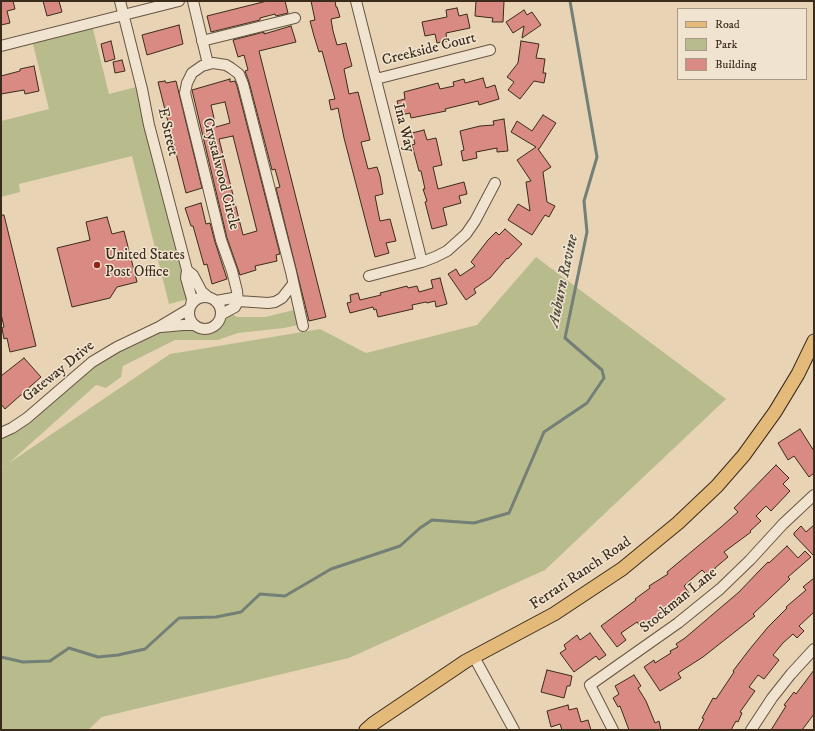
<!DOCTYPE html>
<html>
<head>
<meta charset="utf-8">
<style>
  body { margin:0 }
  #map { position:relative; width:815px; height:731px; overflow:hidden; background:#e8d4b5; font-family:"IM FELL DW Pica",serif }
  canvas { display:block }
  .frame { position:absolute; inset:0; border:2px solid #3b2b1b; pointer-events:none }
  .legend { position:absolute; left:677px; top:8px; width:130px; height:72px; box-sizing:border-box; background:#f0e3cf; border:1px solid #a89987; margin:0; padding:5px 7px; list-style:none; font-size:12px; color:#3b2b1b }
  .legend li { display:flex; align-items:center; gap:8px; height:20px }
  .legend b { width:20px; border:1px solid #a89987 }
</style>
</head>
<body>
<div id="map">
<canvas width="815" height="731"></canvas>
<div class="frame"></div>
<ul class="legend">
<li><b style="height:5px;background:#e4ba7a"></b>Road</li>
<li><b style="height:11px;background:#b8bc8c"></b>Park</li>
<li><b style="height:11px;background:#d88a83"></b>Building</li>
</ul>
</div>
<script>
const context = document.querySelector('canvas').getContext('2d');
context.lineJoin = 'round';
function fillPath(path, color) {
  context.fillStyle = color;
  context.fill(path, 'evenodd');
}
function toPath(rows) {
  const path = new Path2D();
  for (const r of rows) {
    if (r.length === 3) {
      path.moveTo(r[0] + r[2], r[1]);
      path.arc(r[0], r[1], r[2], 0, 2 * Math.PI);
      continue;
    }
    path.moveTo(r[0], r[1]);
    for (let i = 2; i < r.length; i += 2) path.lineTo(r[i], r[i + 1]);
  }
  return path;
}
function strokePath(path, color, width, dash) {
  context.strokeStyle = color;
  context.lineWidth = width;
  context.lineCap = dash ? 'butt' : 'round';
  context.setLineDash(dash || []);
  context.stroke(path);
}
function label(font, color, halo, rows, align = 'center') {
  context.font = font + ' "IM FELL DW Pica",serif';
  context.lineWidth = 3;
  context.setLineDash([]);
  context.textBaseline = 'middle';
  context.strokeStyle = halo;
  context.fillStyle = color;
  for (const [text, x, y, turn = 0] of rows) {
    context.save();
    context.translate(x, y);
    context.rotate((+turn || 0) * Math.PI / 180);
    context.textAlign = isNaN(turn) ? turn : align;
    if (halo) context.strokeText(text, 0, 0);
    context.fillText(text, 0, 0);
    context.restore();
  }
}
const green = toPath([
  [92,25,109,94,140,86,196,297,169,304,132,156,19,184,20,192,1,197,1,121,49,109,32,40],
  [536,257,726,399,545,570,349,658,102,717,88,730,1,730,1,467,4,466,1,466,1,433,87,368,133,341,172,325,199,332,219,328,228,312,237,317,265,317,294,310,298,325,284,328,238,333,218,340,175,340,123,366,121,377,106,388,96,385,9,463,170,354,320,329,366,353,477,325]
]);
const stream = toPath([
  [1,657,23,662,50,661,69,648,98,657,118,655,145,649,179,618,216,617,241,612,260,594,285,596,331,569,400,546,420,528,432,520,474,523,509,513,544,432,587,403,604,378,602,370,565,338,587,232,584,201,597,157,570,1]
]);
const building = toPath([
  [1,1,13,1,15,9,7,11,10,23,1,25,1,1],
  [43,1,59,1,62,12,47,16,43,1],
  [267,1,285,1,288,13,276,16,275,14,260,18,260,20,211,32,207,16,267,1],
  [311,1,335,1,336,7,337,7,340,17,331,19,333,31,337,45,346,43,352,66,344,69,349,94,358,92,370,140,361,142,368,169,377,167,380,176,383,194,375,196,380,221,390,219,396,241,386,243,389,253,375,257,344,138,338,108,331,110,329,100,335,99,322,51,319,52,314,36,310,21,315,20,311,1],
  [476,1,504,1,503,22,492,22,493,18,475,16,476,1],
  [457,8,459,16,467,14,470,28,446,33,447,41,437,43,435,34,425,36,422,22,447,17,446,10,457,8],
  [524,10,527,15,532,12,541,25,522,38,524,26,513,33,506,22,524,10],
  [179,25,183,44,147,55,142,35,179,25],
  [291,26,296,42,259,51,326,317,309,321,276,188,280,187,275,169,272,170,249,82,245,71,248,70,244,55,238,57,233,40,264,32,264,34,291,26],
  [111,41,115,59,105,62,101,44,111,41],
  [521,41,539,44,536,58,545,59,543,73,546,73,544,83,534,81,520,99,508,90,514,82,507,77,518,63,521,41],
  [122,60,125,71,115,73,113,62,122,60],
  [34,66,39,91,25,94,24,90,1,94,1,76,20,71,20,69,34,66],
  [483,78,486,88,495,85,499,99,479,105,478,101,445,109,446,111,411,118,410,113,401,115,397,101,405,99,404,92,438,83,440,89,454,86,453,82,464,79,465,83,483,78],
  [230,79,230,82,235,81,237,86,280,254,276,255,277,261,255,266,256,270,240,275,227,238,192,90,230,79],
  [225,102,230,123,216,127,211,105,225,102],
  [233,136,257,231,243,235,219,139,233,136],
  [165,81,166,83,176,81,202,188,186,193,158,82,165,81],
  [543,115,556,123,539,149,538,149,551,167,543,172,547,202,555,206,549,217,545,215,532,235,508,220,518,204,530,211,526,182,531,181,517,160,536,147,511,132,517,121,532,131,543,115],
  [504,119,508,151,497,152,497,148,476,152,477,158,463,161,461,151,464,150,460,131,480,126,494,125,493,121,504,119],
  [424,130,427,140,436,138,442,165,433,167,438,189,464,182,467,194,459,196,461,203,443,208,447,225,432,229,425,202,427,201,423,189,425,189,421,171,419,171,412,145,415,144,412,133,424,130],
  [201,203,206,224,210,223,215,242,227,279,212,284,207,264,204,265,193,226,191,226,185,208,201,203],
  [1,215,4,215,36,346,10,352,7,338,4,339,2,328,4,327,1,314,1,215],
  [107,217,112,234,124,231,137,282,117,287,110,298,72,307,57,248,90,240,86,222,107,217],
  [505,229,522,244,508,259,507,258,490,278,474,289,476,293,466,300,448,274,456,269,460,276,475,266,471,262,488,240,496,232,499,235,505,229],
  [440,278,447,304,436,307,435,301,427,303,426,302,412,305,413,309,378,317,376,309,374,310,373,307,350,313,347,303,351,302,350,295,358,293,360,300,381,295,380,293,407,286,408,288,417,286,419,292,433,288,431,280,440,278],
  [24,358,41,377,5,409,1,404,1,376,24,358],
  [800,429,814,451,814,473,809,477,794,456,788,460,778,443,800,429],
  [776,465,789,478,783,484,790,491,771,511,766,506,756,516,761,521,750,531,751,532,724,552,728,557,715,568,715,569,707,575,702,570,684,586,689,593,659,614,649,623,649,624,642,629,637,622,621,633,626,640,617,647,601,626,636,600,635,599,650,588,649,586,668,574,667,572,721,527,738,512,734,508,776,465],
  [814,525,814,556,794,535,794,533,801,526,806,532,814,525],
  [787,546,798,558,805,551,811,557,788,577,790,579,753,614,755,616,703,657,678,673,681,678,660,691,644,667,654,660,655,663,671,653,670,651,678,647,676,644,685,638,739,592,760,570,768,562,769,563,787,546],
  [814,578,814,612,799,626,804,631,797,638,793,634,783,643,773,655,779,660,764,679,758,675,749,687,755,691,740,712,742,713,738,722,736,721,731,730,698,730,704,719,702,718,713,698,716,699,734,672,733,671,749,650,768,627,787,608,786,607,806,590,803,587,814,578],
  [590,633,606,655,599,660,596,656,574,672,560,653,566,649,564,645,577,635,580,640,590,633],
  [547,670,572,676,570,686,567,686,564,698,541,692,547,670],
  [814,670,814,714,802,730,771,730,786,706,784,705,794,692,796,694,814,670],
  [634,675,641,686,638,688,646,701,655,723,659,721,661,730,629,730,620,706,618,707,613,698,619,694,615,686,634,675],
  [568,705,569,710,577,708,581,722,588,720,591,730,562,730,560,724,551,727,547,711,568,705]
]);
const minor = toPath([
  [120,1,142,89,149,125,187,270,186,278,192,299,191,305],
  [193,1,208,64],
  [356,1,422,262],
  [202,41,295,18],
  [1,46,179,1],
  [376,79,490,50],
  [187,270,193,275,202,292,207,296],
  [369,276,422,262,435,257,447,251,466,234,475,221,495,183],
  [205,313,16],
  [216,301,233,298,238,301,268,303,275,302,282,298,293,284],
  [222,314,235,307,238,301,237,291,232,271,221,240,185,93,187,83,192,73,202,66,213,63,226,65,231,68,239,74,243,84,291,272,303,326],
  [161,327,183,325,194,325],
  [1,433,12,428,27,418,92,362,117,347,159,327,189,309],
  [474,657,514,730],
  [613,730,590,685,678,623,720,589,750,560,783,524,814,495],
  [751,730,772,698,791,674,814,649]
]);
const major = toPath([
  [366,730,374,723,466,661,554,614,622,569,678,523,717,486,744,455,775,412,798,374,814,341]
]);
const markers = [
  [97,265,4,"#8f2418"]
];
const streetNames = [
  ["Creekside Court",429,50,-14],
  ["Ina Way",403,128,76],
  ["E Street",167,132,77],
  ["Crystalwood Circle",220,174,76],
  ["Gateway Drive",59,372,-39],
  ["Ferrari Ranch Road",581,574,-34],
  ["Stockman Lane",679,601,-39]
];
const poiNames = [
  ["United States",105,256],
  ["Post Office",105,273]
];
const waterNames = [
  ["Auburn Ravine",564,281,-78]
];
fillPath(green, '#b8bc8c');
strokePath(stream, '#737f77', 3);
fillPath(building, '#d88a83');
strokePath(building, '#3b2b1b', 1);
strokePath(minor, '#665542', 12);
strokePath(major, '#3b2b1b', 15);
strokePath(minor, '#f0e3cf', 10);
strokePath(major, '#e4ba7a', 13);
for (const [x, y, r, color] of markers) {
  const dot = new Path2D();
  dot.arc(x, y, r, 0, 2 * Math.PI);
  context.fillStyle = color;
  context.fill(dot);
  strokePath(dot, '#f0e3cf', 1.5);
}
label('15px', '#3b2b1b', '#f0e3cf', streetNames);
label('15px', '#3b2b1b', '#f0e3cf', poiNames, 'left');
label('italic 16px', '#524e41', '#f0e3cf', waterNames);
</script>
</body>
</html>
